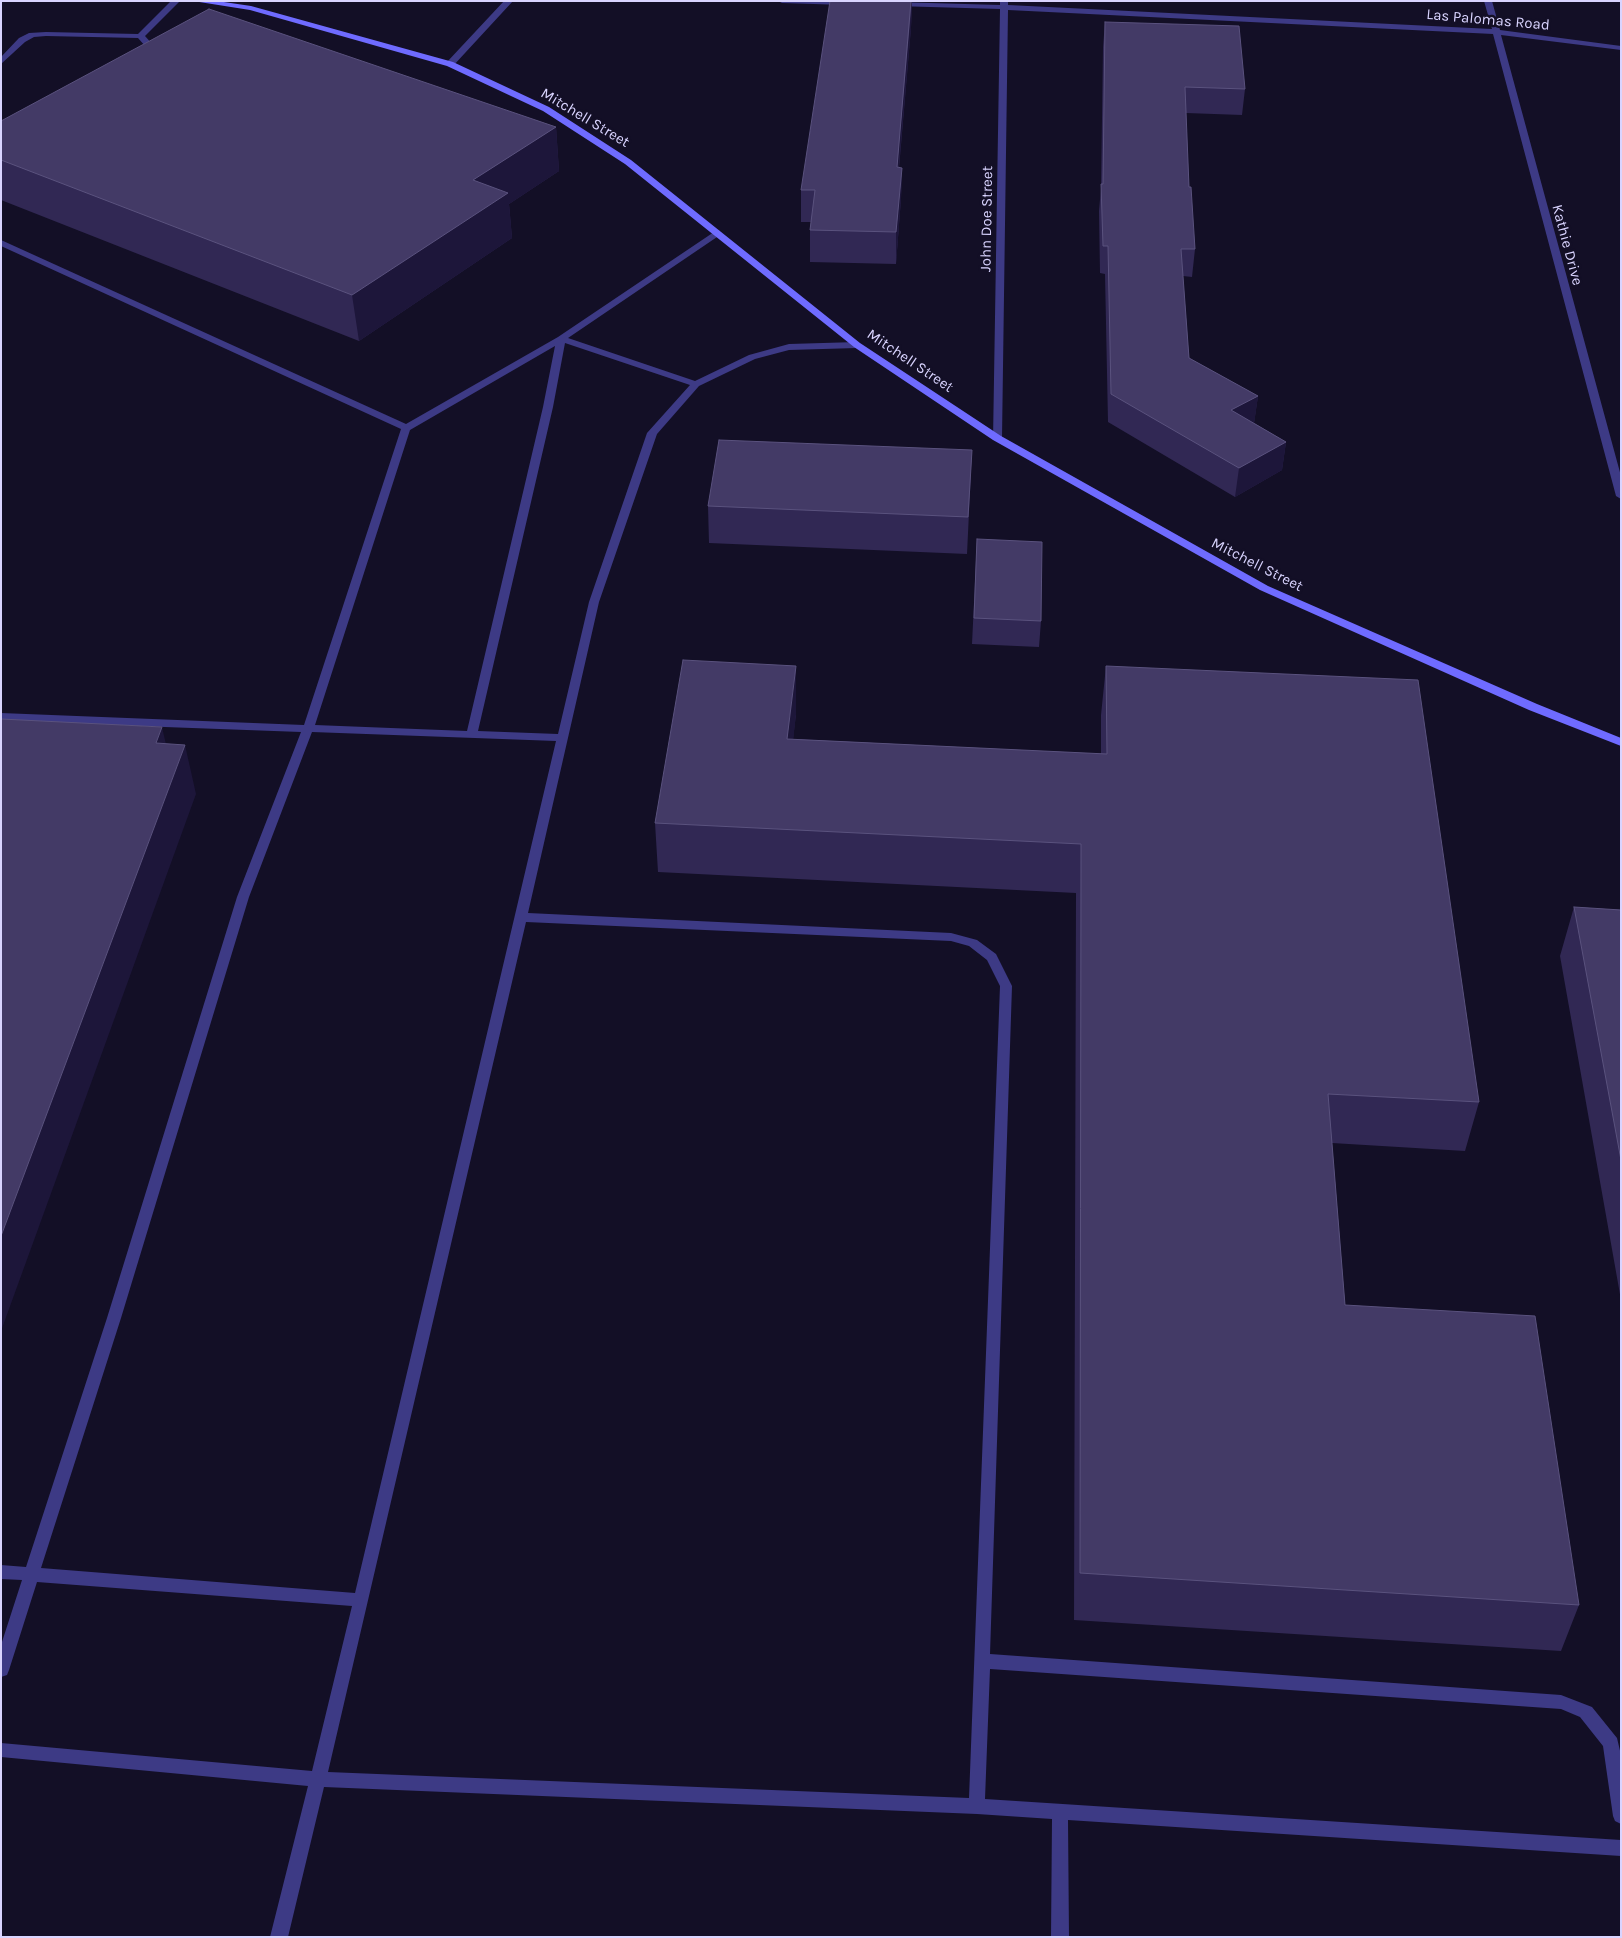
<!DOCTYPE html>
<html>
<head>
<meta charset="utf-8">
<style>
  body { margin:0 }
  #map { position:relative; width:1622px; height:1938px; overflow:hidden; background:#130f26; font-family:Karla,sans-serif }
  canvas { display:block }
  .frame { position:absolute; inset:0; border:2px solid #d9d4ff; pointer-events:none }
</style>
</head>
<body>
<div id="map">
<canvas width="1622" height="1938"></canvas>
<div class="frame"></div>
</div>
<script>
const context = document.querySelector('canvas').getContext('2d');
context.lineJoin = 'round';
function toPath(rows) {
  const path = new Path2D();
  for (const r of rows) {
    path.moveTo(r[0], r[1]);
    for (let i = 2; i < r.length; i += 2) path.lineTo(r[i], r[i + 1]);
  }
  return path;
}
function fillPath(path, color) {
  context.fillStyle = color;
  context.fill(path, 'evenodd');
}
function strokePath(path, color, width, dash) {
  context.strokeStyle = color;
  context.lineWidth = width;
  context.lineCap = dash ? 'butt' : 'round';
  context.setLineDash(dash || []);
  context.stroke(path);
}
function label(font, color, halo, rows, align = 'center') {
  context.font = font + ' Karla,sans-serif';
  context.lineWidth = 5;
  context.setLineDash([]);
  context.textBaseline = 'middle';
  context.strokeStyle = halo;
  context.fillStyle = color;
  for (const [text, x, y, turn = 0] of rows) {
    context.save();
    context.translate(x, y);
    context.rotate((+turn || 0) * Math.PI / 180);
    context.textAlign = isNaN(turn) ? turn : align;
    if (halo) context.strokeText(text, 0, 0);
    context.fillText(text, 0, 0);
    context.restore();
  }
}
const lane = toPath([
  [171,1,180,1,145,36,154,46,155,53,150,58,143,56,147,52,146,47,138,38,46,36,34,37,25,42,1,64,1,57,19,38,29,33,46,32,138,34,171,1],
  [717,230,720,231,720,235,568,338,695,381,749,355,789,344,857,342,862,345,857,348,789,350,755,359,699,386,657,434,599,602,528,913,951,933,977,940,996,954,1012,986,990,1654,1561,1695,1592,1707,1617,1738,1621,1755,1621,1824,1615,1821,1613,1816,1603,1746,1580,1717,1561,1709,990,1669,985,1799,1621,1840,1621,1856,1068,1820,1069,1937,1051,1937,1052,1819,977,1814,324,1787,288,1937,270,1937,308,1786,1,1757,1,1743,312,1771,352,1606,37,1582,9,1670,7,1675,1,1677,1,1645,22,1580,1,1579,1,1565,26,1567,107,1318,237,897,301,732,1,721,1,713,304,725,401,429,1,246,1,240,406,424,558,337,717,230],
  [565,343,690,385,647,433,589,602,558,734,478,731,553,407,565,343],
  [555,346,543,407,467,731,315,725,410,430,555,346],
  [312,732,556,741,355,1593,41,1568,121,1318,249,897,312,732],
  [526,922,951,941,969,946,987,960,1000,986,969,1798,328,1772,526,922]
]);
const street = toPath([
  [504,1,513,1,453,66,447,66,447,62,504,1],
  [778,1,847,1,849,3,845,5,782,3,778,1],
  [1000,1,1008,1,1008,5,1492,29,1484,1,1492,1,1500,30,1621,46,1621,50,1501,35,1621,476,1621,499,1616,496,1493,34,1008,10,1002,438,1001,440,993,440,1000,9,895,6,891,4,895,2,1000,5,1000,1]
]);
const secondary = toPath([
  [193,1,217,1,251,6,453,62,549,107,631,160,860,343,1001,436,1268,586,1537,704,1621,738,1621,746,1529,710,1260,590,993,440,854,347,625,164,543,111,447,66,250,10,193,1]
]);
const wall = toPath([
  [912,1,911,28,899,168,902,168,901,199,896,264,810,262,810,230,811,222,801,222,801,190],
  [1105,22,1245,89,1242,115,1186,113,1189,187,1195,249,1192,277,1183,276,1189,358,1258,396,1254,423,1286,442,1282,470,1235,497,1108,422,1105,274,1100,273,1099,211,1101,188,1103,47],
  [1,121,556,127,559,171,509,204,512,238,359,341,1,200],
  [972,450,967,554,709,543,708,506],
  [977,539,1041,621,1039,647,972,644],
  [1106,666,1479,1102,1465,1151,1332,1143,1345,1305,1579,1605,1561,1651,1074,1620,1076,893,658,872,655,823,796,714,793,739,1101,754,1101,715],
  [1574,907,1621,910,1621,1300,1560,956]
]);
const shadedWall = toPath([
  [912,1,911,28,896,199,897,167],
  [556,127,559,171,509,204,512,238,359,341,352,295,473,180],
  [902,168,901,199,896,264,896,232],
  [1258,396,1254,424,1231,410],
  [1286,442,1282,470,1235,497,1239,468],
  [796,666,796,714,788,788,787,739],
  [162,727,173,775,156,743],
  [185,745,196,794,1,1331,1,1236]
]);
const building = toPath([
  [830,1,911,1,897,167,902,168,896,232,810,230,815,190,801,190,830,1],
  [209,9,556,127,473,180,508,193,352,295,1,160,1,121,209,9],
  [1105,22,1239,26,1245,89,1185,87,1189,187,1191,187,1195,249,1181,249,1189,358,1258,396,1231,410,1286,442,1239,468,1111,394,1108,246,1103,246,1101,184,1103,184,1105,22],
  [719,440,972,450,968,517,708,506,719,440],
  [977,539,1042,542,1041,621,974,618,977,539],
  [683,660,796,666,787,739,1107,754,1106,666,1418,680,1479,1102,1328,1094,1345,1305,1535,1316,1579,1605,1080,1573,1081,844,655,823,683,660],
  [1,719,162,727,156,743,185,745,1,1236,1,719],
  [1574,907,1621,910,1621,1160,1574,907]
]);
const farStreetnames = [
  ["Las Palomas Road",1488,20,5],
  ["Mitchell Street",585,118,31],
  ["John Doe Street",987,219,-89],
  ["Kathie Drive",1567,245,75],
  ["Mitchell Street",910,361,34],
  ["Mitchell Street",1257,565,27]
];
fillPath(lane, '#3d3a85');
fillPath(street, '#3d3a85');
fillPath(secondary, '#6f6bff');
fillPath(wall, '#312854');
fillPath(shadedWall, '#1d163a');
fillPath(building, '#433a66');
strokePath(building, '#5a527e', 1);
label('15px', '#d9d4ff', '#130f26', farStreetnames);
</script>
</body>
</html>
